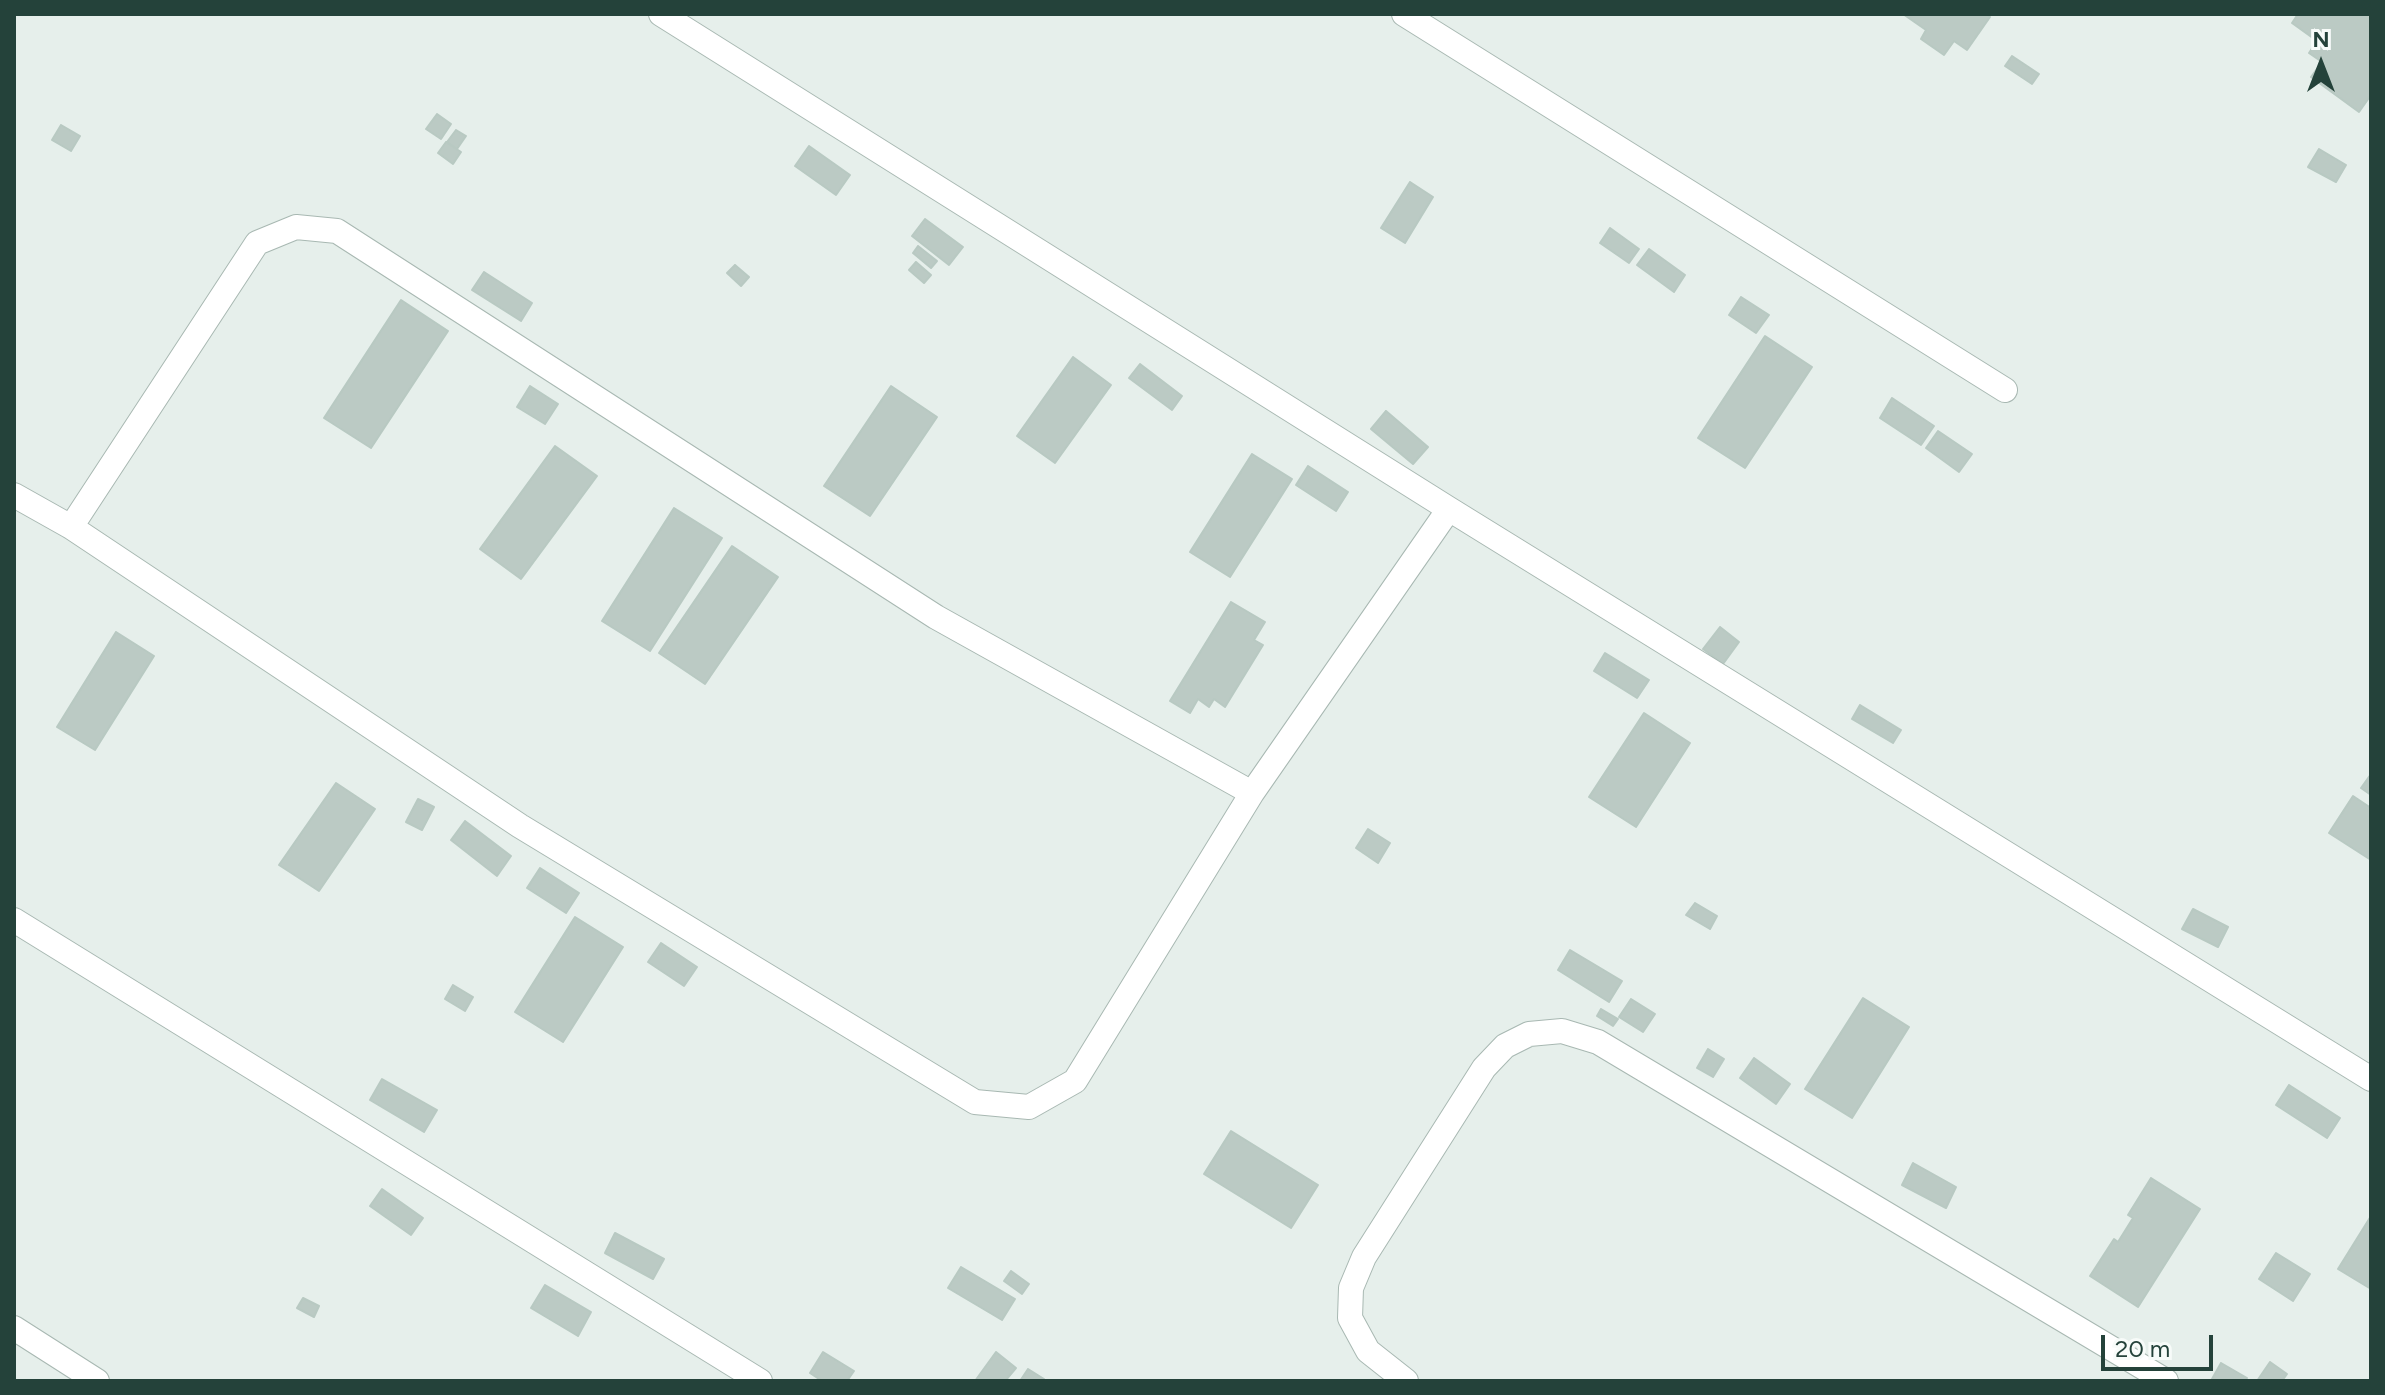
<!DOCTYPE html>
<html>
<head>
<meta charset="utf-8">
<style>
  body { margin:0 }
  #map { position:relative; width:2385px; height:1395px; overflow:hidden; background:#e6efeb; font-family:Figtree,sans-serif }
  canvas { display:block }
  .frame { position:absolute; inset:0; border:16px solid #24423a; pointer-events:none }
  .north { position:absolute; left:2281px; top:24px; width:80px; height:80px; -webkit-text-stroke:6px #f7fbf9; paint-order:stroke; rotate:0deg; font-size:22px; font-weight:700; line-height:32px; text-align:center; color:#24423a }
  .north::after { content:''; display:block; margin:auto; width:28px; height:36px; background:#24423a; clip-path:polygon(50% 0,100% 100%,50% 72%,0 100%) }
  .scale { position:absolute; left:2101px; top:1335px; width:112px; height:36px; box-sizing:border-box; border:4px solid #24423a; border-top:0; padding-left:10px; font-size:24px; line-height:28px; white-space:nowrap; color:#24423a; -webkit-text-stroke:6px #f7fbf9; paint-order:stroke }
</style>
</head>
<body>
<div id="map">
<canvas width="2385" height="1395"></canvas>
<div class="frame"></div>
<div class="north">N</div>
<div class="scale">20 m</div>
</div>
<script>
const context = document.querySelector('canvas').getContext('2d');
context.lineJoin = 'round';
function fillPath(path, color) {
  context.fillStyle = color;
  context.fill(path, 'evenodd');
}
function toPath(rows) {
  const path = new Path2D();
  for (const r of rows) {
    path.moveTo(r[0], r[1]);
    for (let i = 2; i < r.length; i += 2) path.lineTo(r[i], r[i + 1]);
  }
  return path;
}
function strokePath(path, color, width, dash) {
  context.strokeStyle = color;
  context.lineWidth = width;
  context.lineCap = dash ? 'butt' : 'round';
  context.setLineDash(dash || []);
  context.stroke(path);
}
const building = toPath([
  [1903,14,1986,14,1990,17,1967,50,1954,41,1944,55,1921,39,1926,30,1903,14],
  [2298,14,2371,14,2371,95,2359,112,2311,77,2322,62,2309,53,2317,41,2292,23,2298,14],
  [2012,56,2039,74,2032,84,2005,66,2012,56],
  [437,114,451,124,441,139,426,129,437,114],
  [61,125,80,136,71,151,52,140,61,125],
  [456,130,466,136,457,149,447,142,456,130],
  [446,142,461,152,453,164,438,153,446,142],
  [809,146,850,175,836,195,795,166,809,146],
  [2319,149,2346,165,2336,182,2308,167,2319,149],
  [1410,182,1433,197,1405,243,1381,228,1410,182],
  [925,219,963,247,949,265,912,236,925,219],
  [1610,228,1639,249,1629,263,1600,243,1610,228],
  [918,246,937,261,931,268,913,253,918,246],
  [1649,249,1685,275,1674,292,1637,265,1649,249],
  [916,262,931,275,924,283,909,270,916,262],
  [735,265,749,277,741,286,727,273,735,265],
  [484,272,532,303,521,321,472,290,484,272],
  [1741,297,1769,315,1756,333,1729,315,1741,297],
  [401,300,448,331,371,448,324,418,401,300],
  [1765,336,1812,367,1745,468,1698,438,1765,336],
  [1073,357,1111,385,1055,463,1017,436,1073,357],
  [1140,364,1182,396,1172,410,1129,378,1140,364],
  [530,386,558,404,545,424,517,407,530,386],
  [891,386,937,417,870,516,824,486,891,386],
  [1892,398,1934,426,1921,445,1880,418,1892,398],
  [1386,411,1428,447,1413,464,1371,429,1386,411],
  [1938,431,1972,454,1959,472,1926,448,1938,431],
  [555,446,597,476,521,579,480,549,555,446],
  [1252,454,1292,479,1230,577,1190,552,1252,454],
  [1308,466,1348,492,1336,511,1296,485,1308,466],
  [674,508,722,538,650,651,602,621,674,508],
  [732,546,778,577,705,684,659,653,732,546],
  [1231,602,1265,622,1254,640,1263,645,1225,707,1214,699,1209,707,1198,699,1190,713,1170,701,1231,602],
  [1720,627,1739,642,1723,664,1703,649,1720,627],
  [116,632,154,656,95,750,57,727,116,632],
  [1605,653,1649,680,1637,698,1594,671,1605,653],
  [1860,705,1901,730,1893,743,1852,719,1860,705],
  [1644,713,1690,743,1636,827,1589,797,1644,713],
  [2371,774,2371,795,2361,788,2371,774],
  [336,783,375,809,319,891,279,865,336,783],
  [2353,796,2371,808,2371,860,2329,833,2353,796],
  [418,799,434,807,422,830,406,822,418,799],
  [465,821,511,856,497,876,451,840,465,821],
  [1368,829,1390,843,1378,863,1356,848,1368,829],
  [540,868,579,893,566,913,527,888,540,868],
  [1695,903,1717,916,1710,929,1686,915,1695,903],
  [2193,909,2228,927,2218,947,2182,929,2193,909],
  [575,917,623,947,563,1042,515,1012,575,917],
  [661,943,697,967,684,986,648,962,661,943],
  [1570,950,1622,981,1609,1002,1558,970,1570,950],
  [453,985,473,997,465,1011,445,999,453,985],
  [1863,998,1909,1027,1852,1118,1805,1089,1863,998],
  [1631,999,1655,1014,1643,1032,1619,1017,1631,999],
  [1601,1009,1618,1019,1613,1026,1597,1016,1601,1009],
  [1708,1049,1724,1059,1713,1077,1697,1068,1708,1049],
  [1754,1058,1790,1084,1776,1104,1740,1078,1754,1058],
  [382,1079,437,1110,424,1132,370,1100,382,1079],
  [2289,1085,2340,1118,2327,1138,2276,1105,2289,1085],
  [1231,1131,1318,1185,1291,1228,1204,1174,1231,1131],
  [1913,1163,1956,1187,1946,1208,1902,1185,1913,1163],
  [2151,1178,2200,1209,2138,1307,2090,1276,2114,1239,2118,1242,2133,1218,2128,1215,2151,1178],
  [382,1189,423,1218,411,1235,370,1206,382,1189],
  [2371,1216,2371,1289,2338,1269,2371,1216],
  [615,1233,664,1259,653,1279,605,1253,615,1233],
  [2276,1253,2310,1274,2293,1301,2259,1279,2276,1253],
  [961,1267,1015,1299,1002,1320,948,1288,961,1267],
  [1011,1271,1029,1284,1022,1294,1004,1281,1011,1271],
  [545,1285,591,1312,578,1336,531,1308,545,1285],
  [303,1298,319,1306,314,1317,297,1308,303,1298],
  [823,1352,854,1371,847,1381,822,1381,810,1373,823,1352],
  [996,1352,1016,1368,1005,1381,975,1381,996,1352],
  [2270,1362,2287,1374,2282,1381,2257,1381,2270,1362],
  [2221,1363,2247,1378,2245,1381,2216,1381,2212,1379,2221,1363],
  [1028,1369,1044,1379,1043,1381,1020,1381,1028,1369]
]);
const minor = toPath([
  [661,14,1449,509,2371,1079],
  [1404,14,2005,390],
  [14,495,71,527,520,826,975,1102,1029,1107,1075,1081,1252,793,1449,509],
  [71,527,257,243,296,227,337,231,936,617,1252,793],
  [14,920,760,1381],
  [14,1328,97,1381],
  [1406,1381,1368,1351,1350,1318,1351,1288,1364,1257,1484,1068,1505,1046,1529,1034,1562,1031,1598,1042,2166,1381]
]);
fillPath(building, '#bbcac4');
strokePath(building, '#b8c9c2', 2);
strokePath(minor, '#a8b8b2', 26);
strokePath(minor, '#fff', 24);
</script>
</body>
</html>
